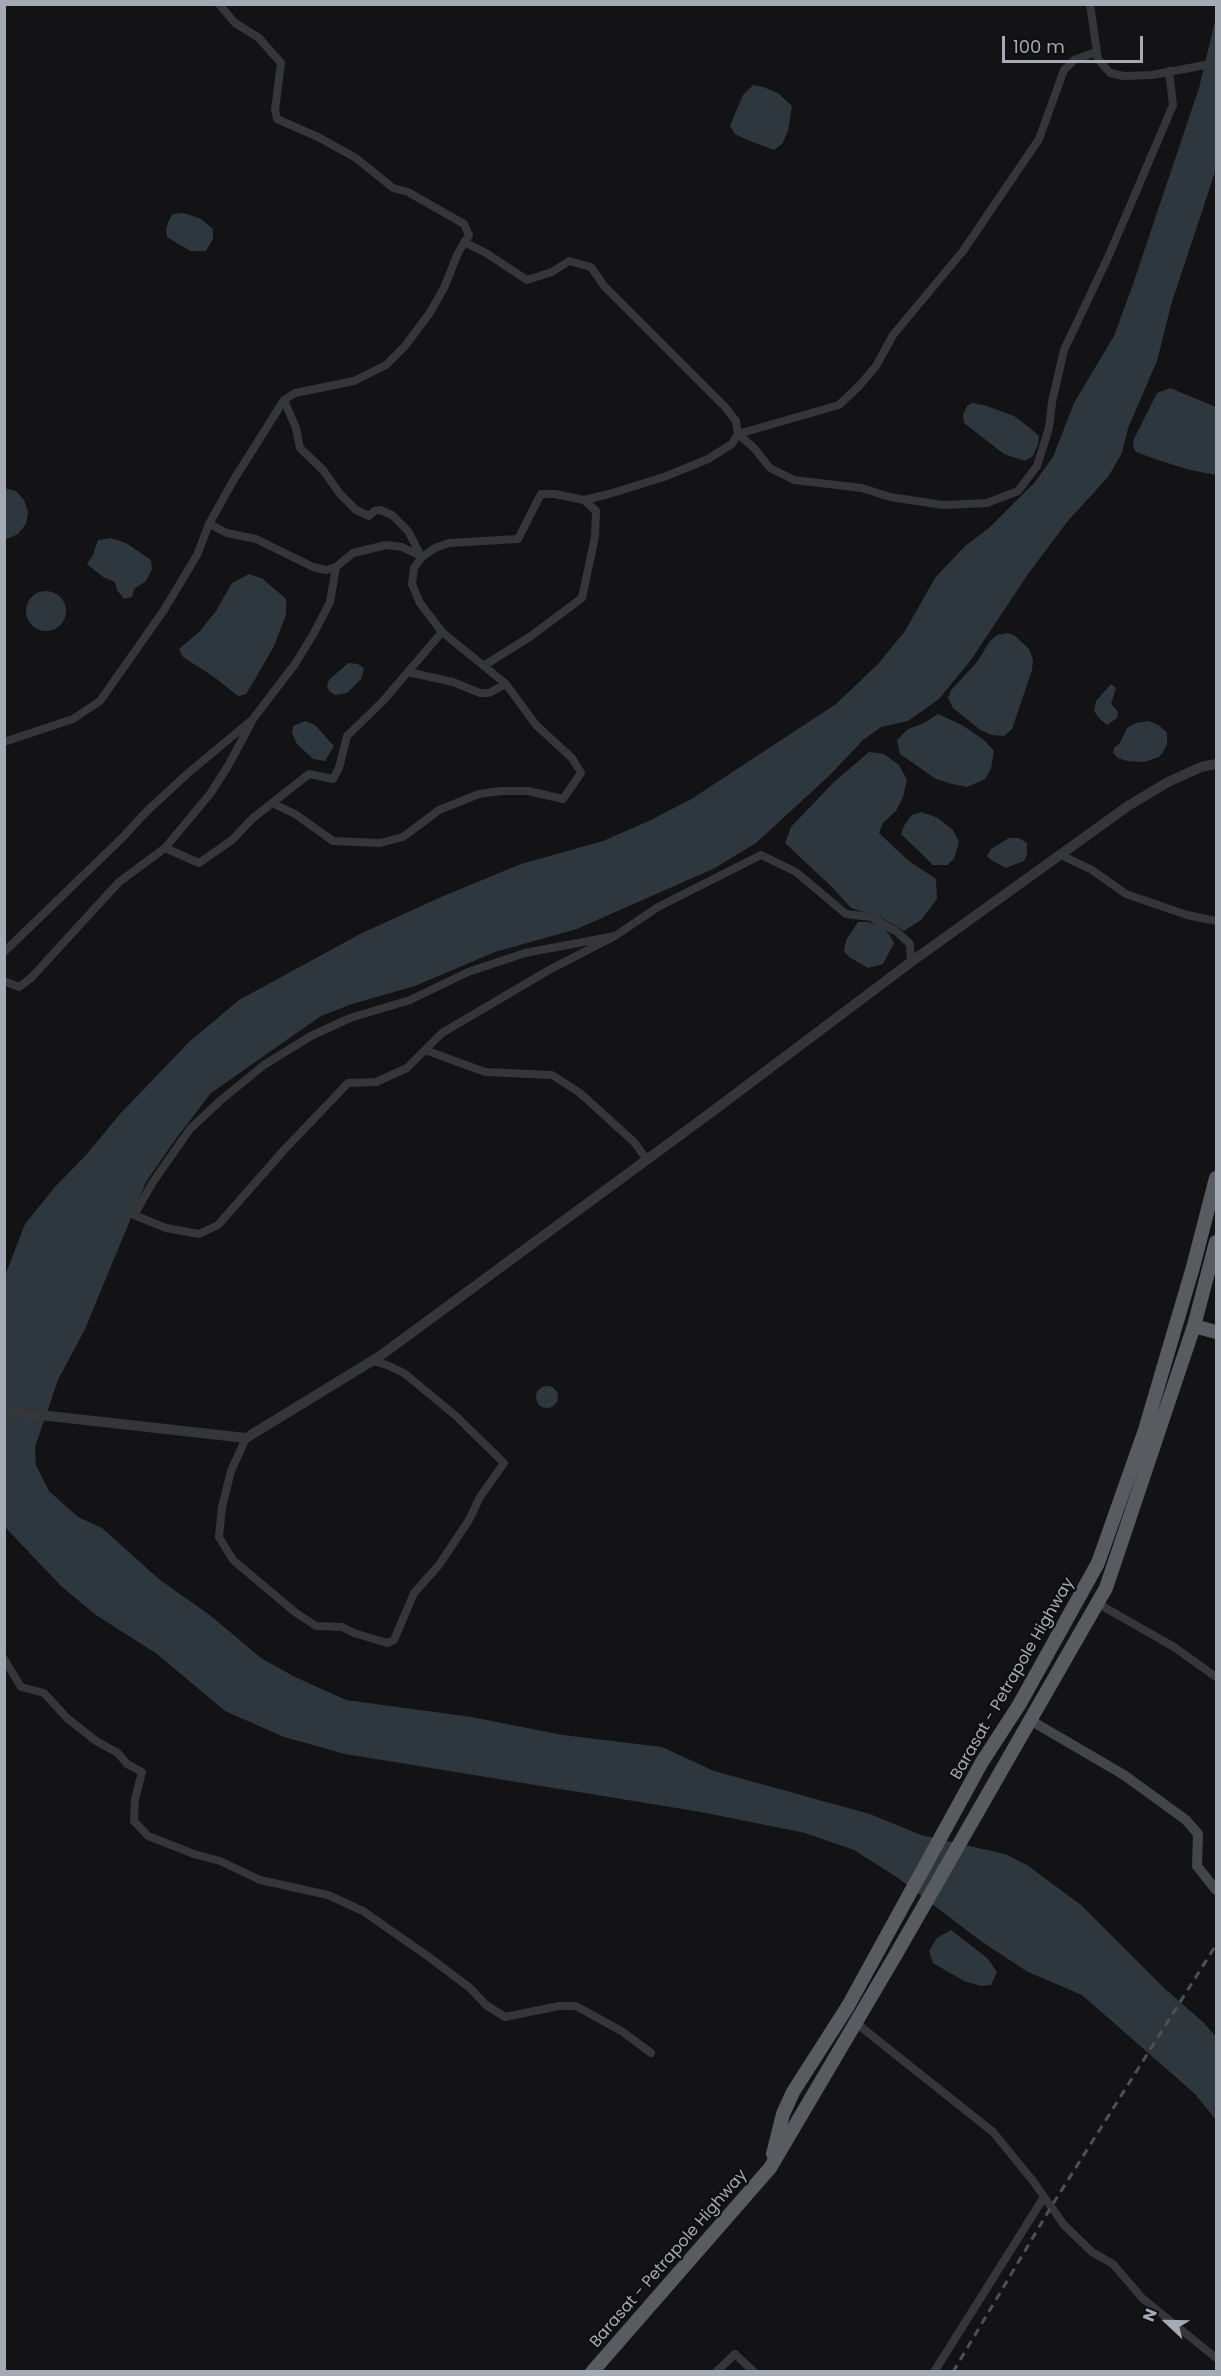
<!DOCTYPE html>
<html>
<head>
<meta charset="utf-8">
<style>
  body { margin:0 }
  #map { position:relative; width:1221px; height:2376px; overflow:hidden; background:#131315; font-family:Poppins,sans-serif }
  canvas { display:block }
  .frame { position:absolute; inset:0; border:6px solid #a5abb4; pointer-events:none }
  .north { position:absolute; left:1137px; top:2292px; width:60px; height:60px; -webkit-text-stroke:4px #0e0e10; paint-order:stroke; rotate:292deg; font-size:16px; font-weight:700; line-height:24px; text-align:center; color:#a5abb4 }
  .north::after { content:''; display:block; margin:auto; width:21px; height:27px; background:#a5abb4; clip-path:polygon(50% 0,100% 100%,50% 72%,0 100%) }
  .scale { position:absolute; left:1002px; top:36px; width:141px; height:27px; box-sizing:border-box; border:3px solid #a5abb4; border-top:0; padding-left:8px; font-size:18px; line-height:21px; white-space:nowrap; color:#a5abb4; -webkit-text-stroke:4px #0e0e10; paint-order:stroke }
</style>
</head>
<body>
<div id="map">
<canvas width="1221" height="2376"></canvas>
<div class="frame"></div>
<div class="north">N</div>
<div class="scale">100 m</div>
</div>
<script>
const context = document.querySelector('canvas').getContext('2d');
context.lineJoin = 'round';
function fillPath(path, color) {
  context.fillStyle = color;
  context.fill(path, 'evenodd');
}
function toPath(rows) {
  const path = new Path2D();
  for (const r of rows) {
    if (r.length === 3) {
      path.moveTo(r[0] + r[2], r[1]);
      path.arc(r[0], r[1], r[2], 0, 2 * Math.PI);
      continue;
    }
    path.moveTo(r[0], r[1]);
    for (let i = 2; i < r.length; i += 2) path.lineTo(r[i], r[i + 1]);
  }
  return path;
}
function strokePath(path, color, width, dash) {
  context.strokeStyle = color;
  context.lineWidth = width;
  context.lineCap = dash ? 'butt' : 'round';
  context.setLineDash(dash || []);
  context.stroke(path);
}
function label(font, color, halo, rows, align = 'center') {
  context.font = font + ' Poppins,sans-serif';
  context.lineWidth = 4.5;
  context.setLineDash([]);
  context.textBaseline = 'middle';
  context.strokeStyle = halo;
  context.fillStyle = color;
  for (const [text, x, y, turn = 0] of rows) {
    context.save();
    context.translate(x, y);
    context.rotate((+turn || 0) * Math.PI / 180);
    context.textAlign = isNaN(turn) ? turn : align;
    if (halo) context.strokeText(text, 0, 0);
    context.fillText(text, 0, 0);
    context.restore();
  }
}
const water = toPath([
  [1216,17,1216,169,1171,305,1157,361,1128,428,1122,453,1108,477,1067,522,1028,574,971,660,939,699,908,721,881,727,863,740,830,775,756,843,715,868,577,929,495,952,415,986,352,1004,321,1016,211,1093,175,1140,146,1182,85,1329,58,1380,35,1447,36,1465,49,1491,78,1517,102,1528,160,1580,211,1616,261,1658,295,1677,346,1700,471,1717,563,1735,662,1747,714,1771,870,1814,921,1835,1005,1854,1027,1865,1081,1905,1164,1988,1204,2023,1216,2037,1216,2120,1195,2094,1082,1995,1028,1972,982,1942,898,1878,854,1850,805,1833,701,1812,345,1754,284,1737,225,1711,157,1654,96,1615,61,1586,5,1527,5,1276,25,1224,54,1188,86,1155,119,1115,189,1042,239,1000,362,933,441,897,521,864,603,841,651,820,693,798,836,704,878,664,905,631,935,578,965,546,989,528,1034,483,1053,457,1074,403,1114,336,1131,290,1199,88],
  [753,85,763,87,778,93,792,106,788,131,782,144,774,150,745,139,735,134,730,126,743,95],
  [184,213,201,219,213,229,213,239,206,251,190,251,167,237,166,229,169,220,173,214],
  [1170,388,1216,407,1216,475,1190,470,1158,460,1136,452,1133,447,1134,439,1157,393],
  [972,403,984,405,1014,416,1030,428,1039,436,1038,444,1033,456,1025,461,1004,454,964,423,963,415,967,406],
  [4,488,16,491,24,500,28,512,26,524,18,534,7,539,4,539],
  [111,538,126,543,151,560,152,569,146,581,134,589,132,597,124,599,117,590,115,582,103,577,87,564,93,555,98,540],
  [249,574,263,579,286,599,286,615,273,648,251,686,246,694,238,696,214,677,183,657,179,649,200,631,216,611,232,583],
  [46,611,20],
  [1007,633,1014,635,1029,649,1033,660,1032,670,1012,729,1004,736,991,735,979,729,953,708,948,698,951,690,977,662,990,641,997,635],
  [348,663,358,664,364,669,361,679,347,693,335,695,329,691,327,686,329,680],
  [1111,684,1116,688,1111,704,1118,712,1117,718,1107,725,1100,719,1094,711,1096,701],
  [938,714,962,725,984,740,994,751,991,769,985,779,967,787,952,784,936,779,900,754,897,740,908,729,924,723],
  [305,721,315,725,334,746,325,761,313,759,297,744,292,733,293,726],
  [1149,721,1160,726,1167,733,1167,744,1163,752,1159,757,1144,762,1127,761,1118,758,1113,753,1114,748,1120,743,1127,728,1136,723],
  [869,752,884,754,899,765,907,780,903,797,896,811,883,823,879,833,909,861,936,879,937,899,921,920,904,931,882,918,851,908,833,888,785,843,791,827,833,783],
  [921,812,938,818,953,830,959,842,954,859,947,865,933,865,901,834,905,824,912,815],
  [1009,838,1019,838,1027,843,1027,854,1024,861,1006,868,991,860,987,856,991,849],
  [858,922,868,922,882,926,889,934,894,943,883,964,868,968,849,957,844,951,846,940],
  [547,1397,11],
  [951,1930,987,1958,997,1972,991,1985,981,1986,964,1981,933,1963,929,1951,937,1938]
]);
const minor = toPath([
  [1090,4,1098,59,1110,73,1124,76,1152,75,1216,63],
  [1096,52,1074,60,1064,70,1039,139,963,251,893,335,876,366,860,385,839,405,738,434,754,448,770,468,794,480,862,488,890,497,943,505,987,503,1018,491,1037,466,1049,428,1052,402,1064,350,1110,253,1173,105,1169,71],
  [284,400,296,428,300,448,323,470,340,494,356,510,369,516,374,511,380,510,392,515,408,531,421,556],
  [209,524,227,533,256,539,313,567,326,570,336,567,353,553,386,545,402,547,422,557],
  [442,632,420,603,412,584,414,568,422,557,435,548,449,543,518,539,541,494,555,494,584,500,609,494,664,477,708,459,732,444,738,434,736,421,725,407,604,286,591,267,569,261,552,272,527,280,486,253,464,242],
  [485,665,531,636,582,598,595,537,596,511,584,500],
  [408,672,453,682,480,693,489,693,506,684],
  [4,742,73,719,100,701,164,610,197,555,209,524,233,481,284,400,295,393,354,381,386,365,405,346,429,314,444,288,458,253,469,235,464,224,408,192,393,188,356,158,318,137,277,119,275,110,281,63,259,38,235,23,219,4],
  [165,848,199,863,232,840,253,818,309,774,333,779,339,768,347,736,383,701,442,632,506,684,536,725,572,758,581,773,563,799,528,791,501,791,479,794,439,810,403,837,380,843,333,841,295,814,272,803],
  [1061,855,1092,870,1126,894,1187,915,1216,921],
  [615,936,525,953,468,972,410,1000,350,1018,311,1036,264,1065,221,1100,190,1129,153,1182,134,1215,166,1228,199,1234,218,1225,284,1150,348,1083,376,1082,407,1068,442,1033,549,970,615,936,658,907,761,855,796,872,846,914,871,917,897,932,910,944,911,962],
  [4,952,122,838,146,812,187,774,253,719,295,664,314,633,330,602,336,567],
  [4,981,19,987,31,978,119,882,165,848,210,794,228,766,251,723],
  [425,1050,485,1072,552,1075,580,1093,634,1142,647,1160],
  [246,1438,231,1471,222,1507,219,1537,233,1560,296,1613,316,1626,342,1627,354,1633,387,1643,394,1640,414,1593,439,1565,469,1520,480,1497,504,1463,456,1416,404,1373,387,1365,372,1361],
  [1097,1603,1174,1647,1216,1677],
  [4,1659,21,1687,44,1693,67,1718,96,1741,118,1753,127,1764,142,1772,135,1799,134,1821,148,1836,194,1854,220,1861,260,1880,328,1895,363,1911,429,1957,470,1988,486,2005,505,2017,559,2006,576,2006,623,2032,651,2053],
  [856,2023,993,2132,1033,2181,1064,2225,1092,2252,1113,2264,1142,2298,1216,2358],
  [716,2372,735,2354,754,2372],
  [934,2372,1044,2197]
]);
const tertiary = toPath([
  [4,1411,246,1438,380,1356,713,1111,911,962,1128,806,1168,782,1201,767,1216,764]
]);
const secondary = toPath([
  [1030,1720,1124,1775,1186,1820,1198,1834,1197,1866,1216,1890]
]);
const trunk = toPath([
  [1194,1326,1216,1332],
  [773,2154,783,2114,793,2092,848,2006,982,1762,1019,1705,1098,1563,1145,1430,1193,1267,1216,1178],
  [592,2372,770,2168,895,1956,1106,1588,1194,1326,1216,1242]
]);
const rail = toPath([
  [953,2372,1051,2207,1216,1945]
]);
const streetNames = [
  ["Barasat - Petrapole Highway",1013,1679,-60],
  ["Barasat - Petrapole Highway",669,2259,-49]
];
fillPath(water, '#2d373d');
strokePath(minor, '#343639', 8);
strokePath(tertiary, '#343639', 10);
strokePath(secondary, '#424549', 10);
strokePath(trunk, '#585c61', 14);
strokePath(rail, '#4d5054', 3, [8, 6]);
label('16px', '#a5abb4', '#0e0e10', streetNames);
</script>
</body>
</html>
